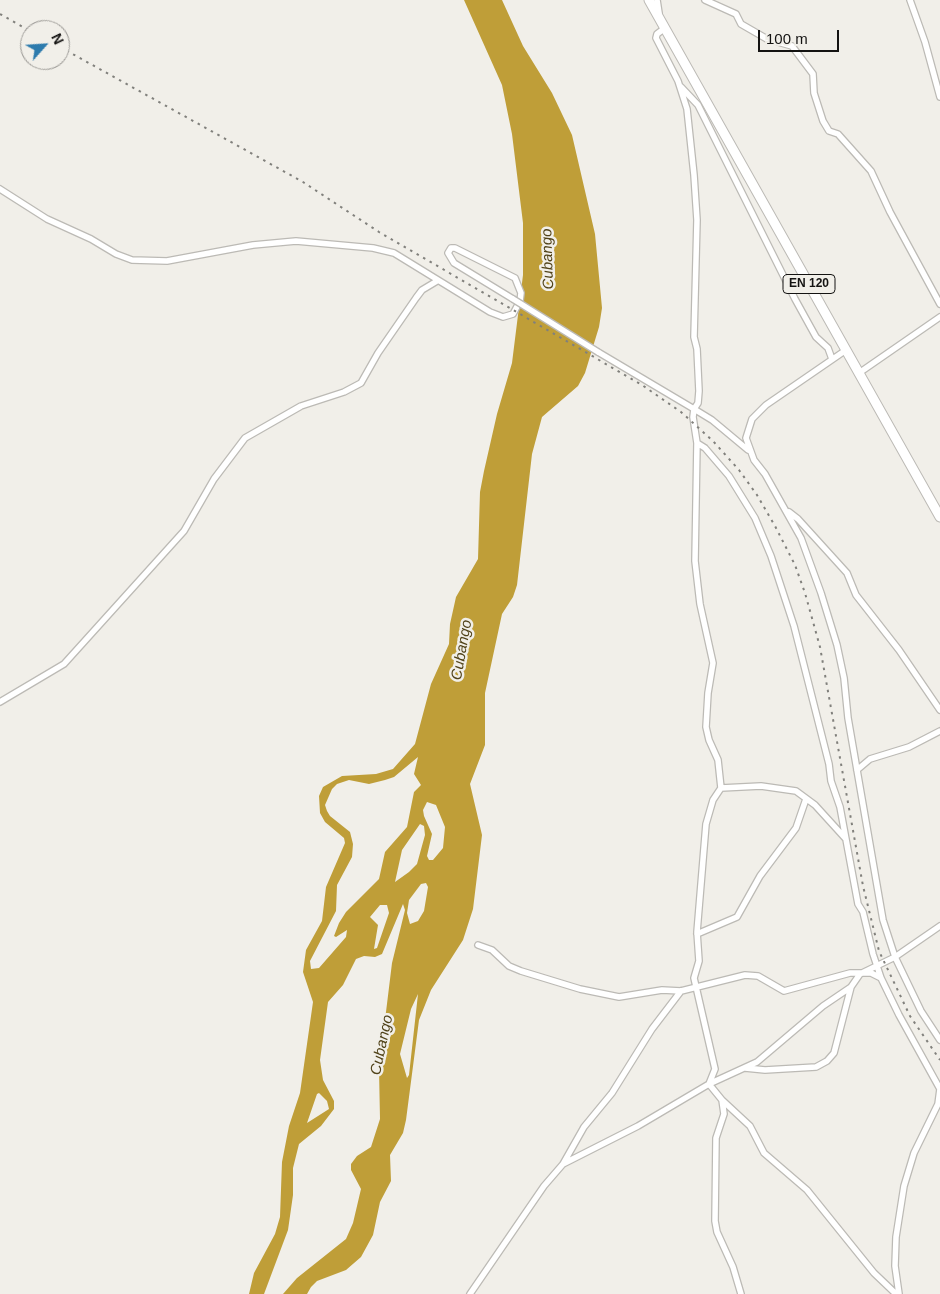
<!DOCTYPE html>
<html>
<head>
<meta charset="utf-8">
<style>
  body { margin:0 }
  #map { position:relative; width:940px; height:1294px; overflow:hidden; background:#f1efe9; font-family:Arial,sans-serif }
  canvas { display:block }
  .north { position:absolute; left:20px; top:20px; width:50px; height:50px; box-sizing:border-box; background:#f1efe9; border:1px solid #999793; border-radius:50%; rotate:64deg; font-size:14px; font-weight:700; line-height:20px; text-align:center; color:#141312 }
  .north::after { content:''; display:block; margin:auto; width:18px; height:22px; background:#2d7bad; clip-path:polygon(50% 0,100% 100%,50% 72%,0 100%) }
  .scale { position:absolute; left:758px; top:30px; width:81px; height:22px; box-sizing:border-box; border:2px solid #141312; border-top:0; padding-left:6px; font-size:15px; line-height:18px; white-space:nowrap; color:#141312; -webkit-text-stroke:4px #f1efe9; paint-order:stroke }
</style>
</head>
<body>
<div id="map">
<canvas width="940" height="1294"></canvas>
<div class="north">N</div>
<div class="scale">100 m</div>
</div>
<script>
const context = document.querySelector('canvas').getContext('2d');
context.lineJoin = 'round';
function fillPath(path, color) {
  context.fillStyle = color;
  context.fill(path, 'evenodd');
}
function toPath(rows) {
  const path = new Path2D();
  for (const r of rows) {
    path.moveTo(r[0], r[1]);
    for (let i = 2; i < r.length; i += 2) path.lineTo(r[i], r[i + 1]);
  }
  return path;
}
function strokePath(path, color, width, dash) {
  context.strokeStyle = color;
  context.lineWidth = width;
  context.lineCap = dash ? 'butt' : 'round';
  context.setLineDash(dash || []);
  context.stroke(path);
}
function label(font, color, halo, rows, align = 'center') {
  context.font = font + ' Arial,sans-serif';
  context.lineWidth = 5;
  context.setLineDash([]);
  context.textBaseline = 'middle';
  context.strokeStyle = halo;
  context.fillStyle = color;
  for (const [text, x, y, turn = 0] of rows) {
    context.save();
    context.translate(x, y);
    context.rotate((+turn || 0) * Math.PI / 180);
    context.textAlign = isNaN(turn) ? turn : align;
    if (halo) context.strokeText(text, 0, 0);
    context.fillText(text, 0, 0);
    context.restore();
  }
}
const water = toPath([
  [464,0,502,0,523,46,552,93,572,135,595,234,602,308,599,327,585,373,578,386,542,417,532,454,517,585,513,597,502,614,485,693,485,745,470,784,482,835,473,909,463,940,431,990,419,1020,406,1120,403,1133,390,1155,391,1181,380,1202,373,1235,361,1257,346,1270,317,1281,311,1287,307,1294,283,1294,297,1278,346,1239,353,1223,361,1189,351,1170,351,1164,357,1156,371,1147,380,1119,379,1069,392,963,405,910,403,904,382,954,375,957,364,956,356,959,343,985,328,1002,320,1060,323,1080,334,1101,334,1109,321,1126,299,1144,293,1168,293,1195,288,1230,264,1294,249,1294,254,1273,275,1234,280,1217,282,1162,289,1126,300,1093,313,1002,303,972,306,950,322,921,326,887,345,843,344,838,325,822,320,813,319,796,323,787,342,776,376,774,393,769,415,744,431,684,449,644,450,624,456,597,478,559,480,492,484,471,497,414,512,363,523,275,523,223,512,134,502,85],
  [418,757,414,774,421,785,414,792,407,827,385,852,379,879,346,912,339,923,334,936,336,937,347,930,346,937,319,968,311,969,310,961,336,911,337,885,352,857,353,844,350,832,330,816,327,811,325,805,332,789,337,784,349,780,369,784,385,780,394,777],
  [427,802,436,805,445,827,443,848,433,860,429,860,427,856,432,834,424,816,423,810],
  [420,824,424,826,425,835,417,864,409,872,395,882,402,850],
  [426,883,428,887,424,911,418,921,410,924,407,913,409,900,421,884],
  [380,905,387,905,389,913,377,948,374,949,378,925,370,917],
  [418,994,409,1075,407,1078,400,1054,411,1009],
  [319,1093,327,1101,329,1109,307,1123,317,1094]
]);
const minor = toPath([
  [657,0,659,13],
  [705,0,736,14,741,24,767,39,792,46,813,74,814,93,823,121,829,131,838,134,871,171,890,212,940,304],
  [910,0,925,42,940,97],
  [665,28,657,34,656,38,678,81,687,109,694,175,697,220,694,337,697,349,699,391,698,403,694,409,712,420,748,450],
  [681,87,698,105,795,299,816,337,828,348,832,359],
  [0,189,47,219,91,239,116,254,132,260,167,261,253,245,296,241,373,248,394,253,490,312,503,317,513,314,520,301,521,293,515,278,455,248,451,248,448,253,454,263,513,299],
  [846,350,766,405,752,419,746,438,754,460,765,474,801,538,821,593,837,645,844,678,848,718,883,920,895,957,921,1011,940,1040],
  [598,352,694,409,693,417,697,443,705,448,729,476,755,518,771,556,794,626,829,764,831,781,840,807,858,904,863,912,873,954,881,978,899,1015,940,1089],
  [859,373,940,317],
  [697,443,695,561,700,604,713,663,708,693,706,727,709,740,718,760,721,788,761,786,796,791,815,805,845,838],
  [789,512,798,519,847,573,856,595,899,650,940,710],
  [0,702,64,664,184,531,214,479,245,438,301,406,344,392,361,383,378,353,416,298,422,290,437,281],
  [857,770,870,759,909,747,940,731],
  [697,934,737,917,760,876,796,828,806,799],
  [478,945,492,950,509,966,521,971,580,989,619,997,662,990,681,991,745,975,758,976,784,991,850,973,871,973,881,978],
  [745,1068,765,1070,816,1067,827,1061,834,1053,851,987],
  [709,1084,715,1069,694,978,699,961,697,932,706,824,713,800,721,788],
  [709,1084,722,1100,724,1114,716,1138,715,1221,717,1232,733,1267,741,1294],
  [722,1100,750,1126,764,1153,807,1190,874,1273,896,1294],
  [563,1164,584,1127,612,1093,652,1029,681,991],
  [470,1294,544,1186,563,1164,638,1126,709,1084,757,1062,823,1006,851,987,860,974,895,957,940,926],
  [899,1294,895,1266,896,1237,904,1186,914,1153,938,1104,940,1089]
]);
const primary = toPath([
  [649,0,940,517]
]);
const rail = toPath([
  [0,14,30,31],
  [60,47,303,182,379,232,642,385,681,412,713,441,739,470,757,495,775,526,795,565,805,593,820,647,863,886,879,951,910,1016,940,1060]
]);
const minorBridge = toPath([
  [513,299,598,352]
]);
const shields = [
  [809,284,52]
];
const shieldNames = [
  ["EN 120",809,284]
];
const waterNames = [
  ["Cubango",548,259,-92],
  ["Cubango",462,650,-80],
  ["Cubango",382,1045,-78]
];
fillPath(water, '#bf9e38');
strokePath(minor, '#bcbab5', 8);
strokePath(primary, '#bcbab5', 11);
strokePath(minor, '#fff', 5.5);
strokePath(primary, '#fff', 9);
strokePath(rail, '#81807c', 2, [2.5, 5]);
strokePath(minorBridge, '#bcbab5', 8, []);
strokePath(minorBridge, '#fff', 5.5);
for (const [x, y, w] of shields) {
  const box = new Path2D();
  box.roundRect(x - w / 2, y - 9.5, w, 19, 4);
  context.fillStyle = '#f1efe9';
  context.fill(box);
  strokePath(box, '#141312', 1);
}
label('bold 12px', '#141312', null, shieldNames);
label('italic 15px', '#504219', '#f1efe9', waterNames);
</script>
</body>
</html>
